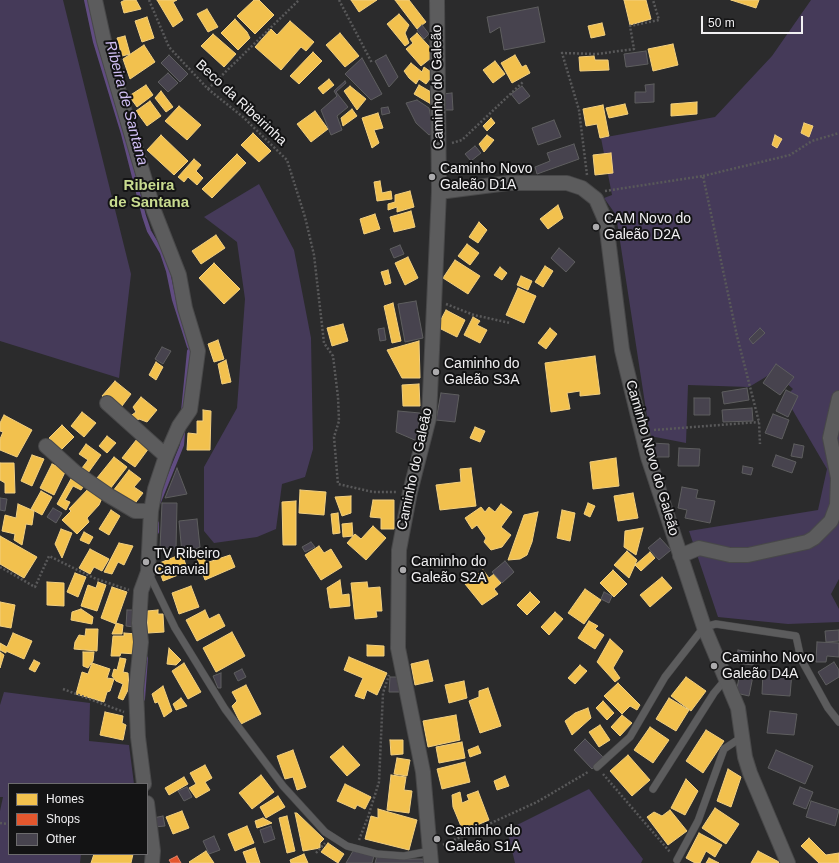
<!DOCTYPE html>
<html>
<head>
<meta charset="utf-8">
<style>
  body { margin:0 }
  #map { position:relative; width:839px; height:863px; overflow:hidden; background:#2b2b2c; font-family:Arial,sans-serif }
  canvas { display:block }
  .legend { position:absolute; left:8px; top:783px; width:140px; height:72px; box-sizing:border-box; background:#131314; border:1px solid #6c6b6d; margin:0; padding:5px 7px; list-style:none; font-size:12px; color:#f1f0f2 }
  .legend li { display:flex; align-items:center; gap:8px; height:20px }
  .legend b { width:20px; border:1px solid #6c6b6d }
  .scale { position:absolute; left:701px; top:16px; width:102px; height:18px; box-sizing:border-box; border:2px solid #f1f0f2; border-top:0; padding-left:5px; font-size:12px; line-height:14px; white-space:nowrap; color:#f1f0f2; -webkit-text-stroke:3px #131314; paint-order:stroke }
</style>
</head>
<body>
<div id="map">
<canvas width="839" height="863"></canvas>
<ul class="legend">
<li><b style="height:11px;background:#f2c14e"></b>Homes</li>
<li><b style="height:11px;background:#e4572e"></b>Shops</li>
<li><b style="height:11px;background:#47434e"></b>Other</li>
</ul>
<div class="scale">50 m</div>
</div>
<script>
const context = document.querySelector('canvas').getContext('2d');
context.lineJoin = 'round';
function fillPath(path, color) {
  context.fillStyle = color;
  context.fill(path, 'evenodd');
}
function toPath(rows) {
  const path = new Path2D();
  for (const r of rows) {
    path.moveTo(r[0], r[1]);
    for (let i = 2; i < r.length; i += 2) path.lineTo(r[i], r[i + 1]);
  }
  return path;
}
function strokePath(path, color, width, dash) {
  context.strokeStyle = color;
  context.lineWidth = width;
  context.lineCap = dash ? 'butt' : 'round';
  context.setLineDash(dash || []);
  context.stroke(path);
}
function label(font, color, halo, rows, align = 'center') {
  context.font = font + ' Arial,sans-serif';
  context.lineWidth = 4;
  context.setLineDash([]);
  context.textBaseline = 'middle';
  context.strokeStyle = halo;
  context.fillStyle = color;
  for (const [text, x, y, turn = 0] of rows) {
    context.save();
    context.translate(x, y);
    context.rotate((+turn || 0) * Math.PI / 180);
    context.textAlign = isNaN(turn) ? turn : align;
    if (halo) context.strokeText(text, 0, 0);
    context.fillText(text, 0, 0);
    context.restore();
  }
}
const green = toPath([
  [0,0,63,0,131,274,119,378,0,341],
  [811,0,839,0,839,579,831,594,839,609,839,622,788,624,718,617,689,531,818,510,827,469,785,397,793,389,774,372,749,387,688,385,686,443,650,436,616,215,604,198,612,195,601,138,715,117,772,56],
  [259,184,294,250,311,338,313,449,305,477,282,484,276,529,257,537,214,543,204,531,204,467,237,408,245,299,237,242,204,217],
  [4,692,90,703,89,741,129,745,134,784,9,784,9,854,81,854,80,863,0,863,0,811,3,797,0,797,0,705],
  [589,789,643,859,641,863,515,863,507,830]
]);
const homes = toPath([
  [125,0,136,0,141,9,124,13,121,2,125,0],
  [157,0,177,0,173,2,183,20,173,27,157,0],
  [254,0,259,0,274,15,255,34,237,16,254,0],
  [351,0,377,0,359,12,351,0],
  [395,0,409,0,426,22,417,29,395,0],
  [624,0,646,0,651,19,630,25,624,0],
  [731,0,759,0,756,8,731,0],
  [207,9,218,27,208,32,197,14,207,9],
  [399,14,409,25,405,33,409,43,405,46,387,24,399,14],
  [147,17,154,38,142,42,135,21,147,17],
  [235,19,247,32,250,38,238,50,221,33,235,19],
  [290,21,314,42,306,51,301,47,281,70,255,47,271,29,277,35,290,21],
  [602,23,605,35,591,38,588,26,602,23],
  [340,33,359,56,345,67,326,45,340,33],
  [417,33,436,54,421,66,406,49,413,43,410,39,417,33],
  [213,34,236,54,224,67,201,46,213,34],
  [125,36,130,54,122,56,117,38,125,36],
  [673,44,678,65,653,71,648,49,673,44],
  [144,45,155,62,130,79,123,59,144,45],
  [313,52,322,61,299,84,290,76,313,52],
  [515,55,522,67,526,65,530,73,512,83,501,63,515,55],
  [594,56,595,60,608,60,609,70,580,71,579,57,594,56],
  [495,61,505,74,493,83,483,70,495,61],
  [411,63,422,72,424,67,434,74,426,84,419,79,416,84,409,78,404,71,411,63],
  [329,79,334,85,323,94,318,88,329,79],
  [146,85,153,95,137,107,129,96,146,85],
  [419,85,431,92,431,104,414,94,419,85],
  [350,86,366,99,357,110,344,91,350,86],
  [161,91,173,107,166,112,155,98,161,91],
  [150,101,161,116,147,126,136,111,150,101],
  [697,102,697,114,671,116,671,104,697,102],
  [625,104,628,114,609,118,606,108,625,104],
  [603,105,609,136,600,138,597,124,586,126,583,109,603,105],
  [179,106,201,125,187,140,165,121,179,106],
  [352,109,357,116,343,126,341,118,352,109],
  [315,111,328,129,311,142,297,124,315,111],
  [378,113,383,128,374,130,379,143,372,148,362,118,378,113],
  [491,118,495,123,487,131,483,126,491,118],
  [804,123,813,126,809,137,801,133,804,123],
  [253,133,271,151,259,162,241,145,253,133],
  [161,135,188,161,174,175,147,150,161,135],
  [487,135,494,140,484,152,479,144,487,135],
  [775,135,782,139,777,148,772,145,775,135],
  [611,153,613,173,595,175,593,155,611,153],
  [237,154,246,163,212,198,202,189,237,154],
  [194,159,201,165,196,171,203,178,197,185,188,177,184,182,178,177,194,159],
  [380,181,382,193,391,191,392,199,377,201,374,182,380,181],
  [410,191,414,207,397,212,397,207,388,210,388,204,395,202,395,195,410,191],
  [558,205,563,218,548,229,540,219,558,205],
  [411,211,415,227,394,232,390,217,411,211],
  [375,214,380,229,364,234,360,219,375,214],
  [479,222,487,230,478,243,469,237,479,222],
  [216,235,225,248,201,264,192,251,216,235],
  [467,244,479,253,470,265,458,256,467,244],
  [408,257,418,278,405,285,395,263,408,257],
  [455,260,480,276,468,294,443,278,455,260],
  [214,263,240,289,224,304,199,278,214,263],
  [545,266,553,271,543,287,535,282,545,266],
  [500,267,507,273,502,280,494,275,500,267],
  [388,270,391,283,385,285,381,272,388,270],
  [521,276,532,281,528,290,517,285,521,276],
  [518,288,536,296,524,323,506,315,518,288],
  [393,303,401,341,392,343,384,306,393,303],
  [446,310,465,320,457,337,437,327,446,310],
  [473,317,480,321,477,325,487,330,480,343,464,335,473,317],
  [343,324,348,341,332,346,327,328,343,324],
  [550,328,557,334,546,349,538,343,550,328],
  [218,340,224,359,214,362,208,344,218,340],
  [419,341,420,378,402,378,387,350,419,341],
  [595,356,600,394,580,396,580,391,567,393,570,409,551,412,545,363,595,356],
  [226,360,231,382,222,384,218,364,226,360],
  [156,362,163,367,156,380,149,375,156,362],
  [115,381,131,394,119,410,102,396,115,381],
  [419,384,420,406,403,406,402,385,419,384],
  [141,397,157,410,147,422,139,419,133,423,129,417,136,412,133,407,141,397],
  [203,410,211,411,210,450,187,450,188,433,197,434,197,421,203,421,203,410],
  [82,412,96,423,84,437,71,426,82,412],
  [4,415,32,430,17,457,0,450,0,439,3,432,0,431,0,423,4,415],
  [62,425,74,437,61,450,49,438,62,425],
  [475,427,485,431,480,442,470,438,475,427],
  [107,436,116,443,107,453,99,446,107,436],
  [137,439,149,448,135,467,122,458,137,439],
  [86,444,101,455,88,473,82,468,88,460,79,454,86,444],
  [32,455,44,459,32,486,21,481,32,455],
  [114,457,127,467,110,489,97,478,114,457],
  [616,458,619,486,593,489,590,462,616,458],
  [0,463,14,463,15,493,5,493,5,483,0,480,0,463],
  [52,464,66,470,54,495,40,488,52,464],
  [471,468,476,506,440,510,436,485,461,482,460,469,471,468],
  [129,470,141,479,134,487,143,493,133,506,113,491,129,470],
  [72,477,85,484,81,490,73,486,65,500,70,502,66,510,57,504,72,477],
  [90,487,102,498,99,505,87,518,89,522,77,534,62,520,71,511,69,509,90,487],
  [300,490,326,492,324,515,299,513,300,490],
  [41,491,52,497,42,515,31,509,41,491],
  [633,493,638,518,618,521,614,496,633,493],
  [351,496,351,513,342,516,335,497,351,496],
  [373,500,394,500,394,529,381,529,381,518,370,517,373,500],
  [296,501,296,545,283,545,282,502,296,501],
  [588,503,595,506,590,517,584,514,588,503],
  [18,504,34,511,32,525,26,524,22,545,14,540,15,534,2,531,5,515,16,518,18,504],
  [501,504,512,512,501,527,511,535,502,547,491,550,484,542,486,538,477,525,472,529,465,518,481,507,485,512,489,507,495,512,501,504],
  [111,510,120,516,109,535,99,529,111,510],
  [562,510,575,513,570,541,557,538,562,510],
  [538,512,532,542,527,555,520,559,508,560,524,515,538,512],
  [338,513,340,533,333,534,331,514,338,513],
  [352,523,353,536,343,537,342,524,352,523],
  [373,526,386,538,366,560,347,543,355,534,361,539,373,526],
  [643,528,636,555,624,547,625,531,643,528],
  [61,529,72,533,62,558,55,544,61,529],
  [84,532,93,537,89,544,80,540,84,532],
  [0,536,37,557,24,578,0,564,0,536],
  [119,543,133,546,124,565,118,562,112,574,104,572,119,543],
  [319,546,324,553,331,549,342,567,321,580,305,555,319,546],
  [90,549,109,559,102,571,94,567,90,574,79,568,90,549],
  [201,550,206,563,230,555,235,567,205,580,195,552,201,550],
  [627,551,637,560,629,578,614,565,627,551],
  [650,552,655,558,641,571,635,565,650,552],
  [182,554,188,571,163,581,157,564,182,554],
  [483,570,489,578,494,574,501,583,494,589,498,594,482,605,465,584,483,570],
  [613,570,627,584,614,597,600,583,613,570],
  [75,573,86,577,78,597,67,592,75,573],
  [662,577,672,588,650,607,640,595,662,577],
  [340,580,342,595,349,594,350,606,330,608,327,588,340,580],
  [47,582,64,583,64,606,47,605,47,582],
  [98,582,106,585,97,611,81,606,88,585,96,588,98,582],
  [367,582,368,588,380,587,382,611,376,611,377,617,355,619,351,583,367,582],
  [191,586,199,607,179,614,172,593,191,586],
  [112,587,127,592,116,623,123,625,122,634,112,634,116,624,101,618,112,587],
  [585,589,601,600,584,624,568,613,585,589],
  [530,592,540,602,527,615,517,605,530,592],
  [0,602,15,605,11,628,0,626,0,602],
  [81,609,93,617,92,624,71,620,72,612,81,609],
  [158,610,158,614,163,614,164,632,148,633,147,611,158,610],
  [205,610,209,619,219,614,225,626,197,641,186,620,205,610],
  [555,612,563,619,549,635,541,627,555,612],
  [589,621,598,626,595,629,604,635,595,649,578,638,589,621],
  [86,629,98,629,97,651,74,649,75,642,79,635,85,636,86,629],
  [232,632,245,656,216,672,203,648,232,632],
  [13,633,32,641,24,659,6,651,6,653,0,650,0,643,7,647,13,633],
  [124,633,137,634,136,654,121,653,120,656,111,656,113,636,124,636,124,633],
  [610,639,623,651,613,668,620,678,615,682,597,662,610,639],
  [367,645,384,646,384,656,367,656,367,645],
  [169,648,181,660,176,665,167,664,169,648],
  [0,652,4,655,0,668,0,652],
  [83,652,94,652,93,661,88,668,83,666,83,652],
  [349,657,387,673,377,695,367,690,364,699,355,696,363,678,344,670,349,657],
  [120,658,126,659,123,672,128,673,129,688,123,700,118,698,123,684,116,681,112,676,114,669,117,670,120,658],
  [34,660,40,663,35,672,29,669,34,660],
  [428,660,433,681,415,685,411,664,428,660],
  [92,663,110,669,107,678,114,679,110,691,107,692,104,702,76,694,82,672,88,674,92,663],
  [184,663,201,692,188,699,172,671,184,663],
  [580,665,587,671,575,684,568,678,580,665],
  [686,677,706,691,691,711,671,696,686,677],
  [464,681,467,698,449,703,445,685,464,681],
  [618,683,640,705,637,710,630,706,622,714,604,696,618,683],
  [246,685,261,714,241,724,232,706,237,701,232,692,246,685],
  [163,686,172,711,164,717,158,702,155,703,152,694,163,686],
  [488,688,501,726,480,733,469,701,479,697,479,691,488,688],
  [181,698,187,706,176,710,173,704,181,698],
  [669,698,689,710,676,731,656,719,669,698],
  [603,701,614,713,607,720,596,708,603,701],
  [588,708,591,718,572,735,565,721,575,713,588,708],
  [105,712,123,716,122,723,126,725,123,740,100,735,105,712],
  [456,715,460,740,428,747,423,721,456,715],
  [622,715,632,723,620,736,611,727,622,715],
  [600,725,610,740,599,747,589,732,600,725],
  [650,727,669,740,653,763,634,750,650,727],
  [706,730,724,741,703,773,686,761,706,730],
  [390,740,403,740,403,754,391,755,390,740],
  [462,742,465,758,439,763,436,747,462,742],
  [343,746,360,765,347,776,330,757,343,746],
  [478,746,481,753,470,757,468,750,478,746],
  [293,750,306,787,297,790,293,777,285,779,277,756,293,750],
  [628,755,650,780,632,796,610,771,628,755],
  [397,758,410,760,407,776,394,774,397,758],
  [465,762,470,782,442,789,437,769,465,762],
  [205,765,212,778,205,782,210,790,196,798,189,788,196,784,190,773,205,765],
  [728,769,741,777,731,807,717,801,728,769],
  [261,775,274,792,252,809,239,793,261,775],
  [391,775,406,777,404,790,412,791,409,813,387,810,391,775],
  [505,776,509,786,497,790,494,781,505,776],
  [184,777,188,784,169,795,165,788,184,777],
  [686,779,698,791,685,815,671,808,686,779],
  [345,784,371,797,365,809,357,805,355,809,337,801,345,784],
  [478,791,489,820,463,831,453,807,452,795,460,792,462,803,469,800,467,795,478,791],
  [278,796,285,807,266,818,260,807,278,796],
  [715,808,739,824,726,844,702,828,715,808],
  [378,809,417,820,409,850,365,839,371,816,378,818,378,809],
  [670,810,687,831,668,845,647,817,654,812,662,816,670,810],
  [182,811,189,828,173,834,166,817,182,811],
  [295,813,297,813,324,839,320,843,320,848,303,851,295,813],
  [287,816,295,851,287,853,279,818,287,816],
  [263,818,272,823,257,828,255,821,263,818],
  [247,826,254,843,235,851,228,834,247,826],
  [699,833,722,845,715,857,706,851,700,863,695,863,686,858,699,833],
  [809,838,826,855,839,853,839,863,819,863,801,846,809,838],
  [328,843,344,854,338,863,321,852,328,843],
  [255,848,260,863,247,863,243,852,255,848],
  [206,851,214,863,190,863,189,862,206,851],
  [758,851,779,862,778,863,751,863,758,851],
  [94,854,133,854,131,863,91,863,94,854],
  [304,854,308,863,291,863,290,860,304,854],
  [709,858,719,863,706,863,709,858]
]);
const shops = toPath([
  [177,856,181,863,171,863,169,860,177,856]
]);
const stream = toPath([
  [86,0,95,42,123,134,144,216,149,231,162,253,168,271,174,300,189,347],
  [183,411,189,351],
  [159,502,182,445,183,433],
  [157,532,157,523],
  [143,699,146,658]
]);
const building = toPath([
  [538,7,545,42,504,50,500,27,490,33,487,17,538,7],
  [422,25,429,34,424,39,417,30,422,25],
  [646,51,648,64,626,67,624,54,646,51],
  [169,55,188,74,180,82,161,63,169,55],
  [386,55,398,77,389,87,375,61,386,55],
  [362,58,382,94,371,100,345,74,362,58],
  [168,73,178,83,168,92,158,82,168,73],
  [345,81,346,83,336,92,348,107,337,116,342,130,331,135,321,110,337,96,334,91,345,81],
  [654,84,654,102,635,103,635,92,646,92,645,85,654,84],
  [522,86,530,96,519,104,511,94,522,86],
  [452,93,453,110,442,110,442,94,452,93],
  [417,100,429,108,434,132,429,135,416,123,406,103,417,100],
  [388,107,390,113,382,115,381,108,388,107],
  [554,120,561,137,538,145,532,128,554,120],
  [574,144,579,159,537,174,535,167,550,161,547,153,574,144],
  [475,146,481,153,471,161,465,154,475,146],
  [400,245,404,254,394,258,390,249,400,245],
  [559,248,575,262,566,272,551,258,559,248],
  [416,301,423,338,405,342,398,304,416,301],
  [384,328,386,340,380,341,378,329,384,328],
  [760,328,765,333,753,344,749,339,760,328],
  [162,347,171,351,163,364,155,359,162,347],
  [776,364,794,377,780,395,763,383,776,364],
  [747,388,749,400,724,404,722,392,747,388],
  [786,390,798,396,788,417,776,411,786,390],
  [441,393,459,395,455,422,436,420,441,393],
  [694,398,710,398,710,415,694,415,694,398],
  [752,408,753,421,723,422,722,410,752,408],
  [398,411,420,413,417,441,396,432,398,411],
  [773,414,789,420,782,439,765,433,773,414],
  [651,443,669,444,669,457,651,457,651,443],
  [794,444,804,446,802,458,791,456,794,444],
  [679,448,700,449,699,466,678,466,679,448],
  [776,455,796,462,792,473,772,466,776,455],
  [743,466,753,468,751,475,742,473,743,466],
  [177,468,187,494,165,498,177,468],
  [682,487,698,490,696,498,715,501,710,523,685,518,687,510,678,508,682,487],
  [0,498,7,499,5,511,0,510,0,498],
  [162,503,177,503,176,549,160,548,162,503],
  [53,508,62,513,56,523,47,517,53,508],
  [197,519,200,547,182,554,179,521,197,519],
  [660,538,671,550,659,560,648,548,660,538],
  [311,542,315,547,305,552,302,547,311,542],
  [505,561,514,572,502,583,492,572,505,561],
  [604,592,612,596,609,603,601,599,604,592],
  [127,610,135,610,134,627,126,626,127,610],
  [839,630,839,641,826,642,825,631,839,630],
  [817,642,839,643,839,657,827,656,826,662,816,662,817,642],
  [738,650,755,653,753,665,736,663,738,650],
  [834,662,839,670,839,677,826,685,818,672,834,662],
  [242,669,246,677,238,681,234,673,242,669],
  [763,670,792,672,790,696,762,694,763,670],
  [221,673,221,688,218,688,213,676,221,673],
  [740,673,753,676,749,696,736,693,740,673],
  [390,677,401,677,400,692,389,692,390,677],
  [770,711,797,714,794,735,767,733,770,711],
  [585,739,604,758,592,769,574,750,585,739],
  [776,750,813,766,805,784,768,768,776,750],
  [187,787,192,797,184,801,178,791,187,787],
  [800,787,813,792,806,809,793,804,800,787],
  [811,801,839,810,835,826,806,817,811,801],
  [163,816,165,826,154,827,153,818,163,816],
  [271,826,275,839,264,843,260,830,271,826],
  [214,836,220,850,209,854,203,841,214,836],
  [353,851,374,856,372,863,346,863,353,851],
  [377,856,400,859,423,859,424,863,375,863,377,856]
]);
const path = toPath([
  [149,0,169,47,208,89,243,117,287,160,305,217,314,255,324,343,333,356,338,397,339,421,334,437,338,484,373,492,397,492],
  [339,0,372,63],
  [208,89,299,0],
  [452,143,462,140,523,82],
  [587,175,579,110,562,53,597,54,634,49,630,26,659,20,653,0],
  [703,176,790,155,812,141,839,133],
  [605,191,703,176,737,336,759,422,760,444],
  [446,304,474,315,510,323],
  [654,430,759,422],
  [0,567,35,587,49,556,94,578,129,590],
  [63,689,124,712],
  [603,774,670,852],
  [0,823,9,824],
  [359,840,368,817,379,782,383,693,389,675],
  [443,845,537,802,588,772],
  [316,853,325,843]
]);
const service = toPath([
  [149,574,175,628,225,709,283,786,325,832,347,846,377,854,404,856,430,851],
  [597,767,630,737,665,677,704,627,716,624,796,636,801,659,828,708,839,722],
  [653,789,714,693,725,680],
  [677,860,698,821,724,749,742,737]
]);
const minor = toPath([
  [95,0,104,41,154,211,179,275,185,308,198,351,190,410,179,426,166,456,155,489,151,511,148,572,141,591,139,623,141,642,136,690,138,737,144,784],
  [439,192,508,183,567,183,582,188,596,199,606,222,622,350,648,457,704,627,738,708,745,757,750,773,788,863],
  [107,403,166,456],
  [46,446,75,472,108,495,135,511,151,511],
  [680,556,699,548,730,555,748,555,807,542,814,538,831,521,837,505,838,478,830,438,839,398],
  [147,803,153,851,152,863],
  [431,863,423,772,398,648,399,550,410,492,429,418,439,192,437,0]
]);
const markers = [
  [432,177,4,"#acabad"],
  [596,227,4,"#acabad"],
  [436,372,4,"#acabad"],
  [146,562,4,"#acabad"],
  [403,570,4,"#acabad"],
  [714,666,4,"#acabad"],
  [437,839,4,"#acabad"]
];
const streetNames = [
  ["Caminho do Galeão",438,87,-91],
  ["Beco da Ribeirinha",241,103,43],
  ["Caminho Novo do Galeão",652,458,74],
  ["Caminho do Galeão",415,469,-78]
];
const poiNames = [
  ["Caminho Novo",440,169],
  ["Galeão D1A",440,185],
  ["CAM Novo do",604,219],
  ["Galeão D2A",604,235],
  ["Caminho do",444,364],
  ["Galeão S3A",444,380],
  ["TV Ribeiro",154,554],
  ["Canavial",154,570],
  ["Caminho do",411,562],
  ["Galeão S2A",411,578],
  ["Caminho Novo",722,658],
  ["Galeão D4A",722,674],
  ["Caminho do",445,831],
  ["Galeão S1A",445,847]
];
const waterNames = [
  ["Ribeira de Santana",126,103,75]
];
const neighbourhoodNames = [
  ["Ribeira",149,186],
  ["de Santana",149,203]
];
fillPath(green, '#453a59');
fillPath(homes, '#f2c14e');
strokePath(homes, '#f2cf7f', 1);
fillPath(shops, '#e4572e');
strokePath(shops, '#e88569', 1);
strokePath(stream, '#614c82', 4);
fillPath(building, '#47434e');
strokePath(building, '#5e5e5f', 1);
strokePath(service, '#484849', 8);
strokePath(minor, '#484849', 16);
strokePath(path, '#59595a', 2.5, [2, 2]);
strokePath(service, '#5c5c5d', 7);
strokePath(minor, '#5c5c5d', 14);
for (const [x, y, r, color] of markers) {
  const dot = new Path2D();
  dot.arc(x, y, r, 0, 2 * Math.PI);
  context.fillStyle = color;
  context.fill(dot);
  strokePath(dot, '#131314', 1.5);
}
label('14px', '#f1f0f2', '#131314', streetNames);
label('14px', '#f1f0f2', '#131314', poiNames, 'left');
label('italic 15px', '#d1bff5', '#131314', waterNames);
label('bold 15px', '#c9dc90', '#131314', neighbourhoodNames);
</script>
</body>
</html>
